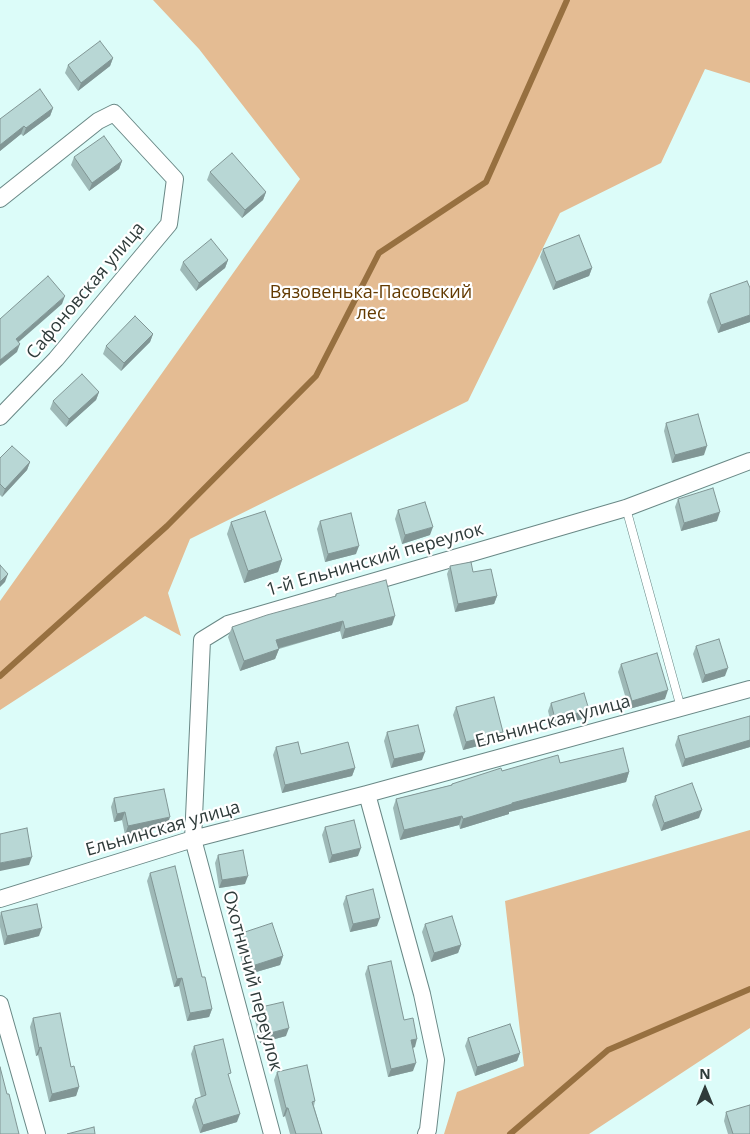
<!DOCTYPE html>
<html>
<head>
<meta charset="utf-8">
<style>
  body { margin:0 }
  #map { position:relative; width:750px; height:1134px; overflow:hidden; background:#dcfcf9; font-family:"Open Sans",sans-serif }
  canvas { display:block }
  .north { position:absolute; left:680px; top:1064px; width:50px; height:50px; -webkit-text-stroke:4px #fff; paint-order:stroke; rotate:0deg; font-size:14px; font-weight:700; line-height:20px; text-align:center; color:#2f3b3a }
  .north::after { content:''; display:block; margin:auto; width:18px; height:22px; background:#2f3b3a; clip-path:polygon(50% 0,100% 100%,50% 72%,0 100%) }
</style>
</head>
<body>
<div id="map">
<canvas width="750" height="1134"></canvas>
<div class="north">N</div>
</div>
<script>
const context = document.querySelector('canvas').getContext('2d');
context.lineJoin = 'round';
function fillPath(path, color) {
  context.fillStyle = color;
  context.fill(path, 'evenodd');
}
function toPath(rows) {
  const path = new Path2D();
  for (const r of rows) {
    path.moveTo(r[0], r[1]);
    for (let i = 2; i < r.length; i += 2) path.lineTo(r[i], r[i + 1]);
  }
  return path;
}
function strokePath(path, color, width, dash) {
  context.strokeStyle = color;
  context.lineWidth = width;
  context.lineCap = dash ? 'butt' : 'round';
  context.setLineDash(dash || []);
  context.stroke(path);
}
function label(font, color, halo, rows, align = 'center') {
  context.font = font + ' "Open Sans",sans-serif';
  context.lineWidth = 4.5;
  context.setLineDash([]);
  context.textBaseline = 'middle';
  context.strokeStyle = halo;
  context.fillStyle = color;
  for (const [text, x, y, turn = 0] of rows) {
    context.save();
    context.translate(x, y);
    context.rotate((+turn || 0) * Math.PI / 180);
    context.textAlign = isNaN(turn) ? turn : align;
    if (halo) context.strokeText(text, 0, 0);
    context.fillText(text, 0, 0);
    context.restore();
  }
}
const green = toPath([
  [153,0,750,0,750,83,705,69,661,163,560,213,468,401,190,539,168,593,181,636,145,616,0,710,0,601,300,179,199,49],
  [750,830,750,1028,589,1134,444,1134,457,1092,524,1066,505,901]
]);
const stream = toPath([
  [0,676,167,526,316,376,379,253,486,182,567,0],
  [510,1134,608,1050,750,989]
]);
const service = toPath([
  [626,508,681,708]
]);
const minor = toPath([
  [0,199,98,121,114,113,175,179,169,224,56,359,0,417],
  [367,794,422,994,436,1060,428,1130,426,1134],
  [0,899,193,839,367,794,750,689],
  [0,1004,37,1134],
  [272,1134,193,839,202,640,228,624,626,508,750,461]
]);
const wall = toPath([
  [113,58,110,66,78,91,65,73,68,65],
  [53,108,50,116,23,136,21,134,0,151,0,119],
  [74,157,122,161,119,169,89,191,71,165],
  [210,172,266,192,263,200,242,218,207,180],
  [543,249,592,268,589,276,553,290,540,257],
  [228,260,225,268,196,291,180,270,183,262],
  [750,288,750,322,718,333,707,302,710,294],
  [153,334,150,342,121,371,103,354,106,346],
  [99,392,96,400,66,427,50,409,53,401],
  [666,423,704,455,672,463,664,431],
  [0,458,30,462,27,470,2,497,0,495],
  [678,499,717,521,681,531,675,507],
  [398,510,430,535,402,544,395,519],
  [320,521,356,554,325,562,317,529],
  [231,522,282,560,278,572,244,583,227,534],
  [450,566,473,572,497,596,494,604,455,612,447,574],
  [336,594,392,625,342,639,340,631,279,649,275,659,240,671,228,637,232,627,335,596],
  [696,646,725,676,702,683,693,654],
  [621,664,665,699,629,709,618,672],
  [551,703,589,710,586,718,552,727,548,711],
  [456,707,503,732,500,740,463,750,453,715],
  [750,716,750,747,682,767,675,745,678,736],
  [387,732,422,760,391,768,384,741],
  [276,747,301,754,355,768,352,776,282,793,273,755],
  [560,763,629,772,626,782,509,812,509,814,460,829,459,825,400,840,393,808,396,799,451,785,452,784,502,771],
  [655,796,699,818,661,831,652,805],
  [114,798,167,826,125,835,122,820,114,822,111,807],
  [325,827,358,856,329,863,322,835],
  [218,855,245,884,219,888,215,863],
  [150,873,202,977,212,1009,209,1017,187,1021,179,986,174,987,147,881],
  [346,896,377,926,350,932,343,904],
  [1,912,39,936,4,945,0,927,0,916],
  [425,924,461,945,458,953,431,962,422,932],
  [239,934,283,956,280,965,246,975,236,942],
  [368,966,415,1047,413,1048,413,1071,388,1077,365,974],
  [257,1008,286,1036,260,1043,254,1016],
  [33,1018,71,1067,79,1087,76,1096,49,1102,38,1055,36,1056,30,1027],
  [468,1038,520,1053,517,1061,475,1076,465,1046],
  [194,1046,229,1079,237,1122,200,1133,192,1107,195,1099,201,1097,191,1054],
  [277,1072,315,1101,314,1106,322,1134,290,1134,285,1116,283,1117,274,1080],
  [726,1112,750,1134,728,1134,724,1121]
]);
const shadedWall = toPath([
  [113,58,110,66,78,91,81,83],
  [53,108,50,116,23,136,26,128],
  [24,126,21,134,0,151,0,145],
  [122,161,119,169,89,191,92,183],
  [266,192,263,200,242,218,245,210],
  [228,260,225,268,196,291,199,283],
  [592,268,589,276,553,290,556,282],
  [65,296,62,304,13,347,16,339],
  [750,315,750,322,718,333,721,325],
  [153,334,150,342,121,371,124,363],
  [20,344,17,352,0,366,0,360],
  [99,392,96,400,66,427,69,419],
  [707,446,704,455,672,463,675,455],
  [30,462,27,470,2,497,5,489],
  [720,512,717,521,681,531,684,523],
  [433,527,430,535,402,544,405,535],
  [359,546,356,554,325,562,328,554],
  [282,560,278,572,244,583,248,571],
  [8,574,5,582,0,587,0,582],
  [497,596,494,604,455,612,458,604],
  [395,616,392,625,342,639,345,629],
  [343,621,340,631,272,650,276,640],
  [279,649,275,659,240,671,244,661],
  [728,668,725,676,702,683,705,675],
  [668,690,665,699,629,709,632,701],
  [589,710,586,718,552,727,555,719],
  [503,732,500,740,463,750,466,742],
  [750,740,750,747,682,767,685,759],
  [425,752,422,760,391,768,394,759],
  [355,768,352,776,282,793,285,785],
  [629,772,626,782,509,812,509,814,460,829,463,819,512,803],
  [702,810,699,818,661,831,664,823],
  [125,812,122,820,114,822,117,814],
  [462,816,459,825,400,840,404,830],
  [170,817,167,826,125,835,128,826],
  [361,848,358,856,329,863,332,855],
  [32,857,29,865,0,871,0,863],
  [248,876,245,884,219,888,222,880],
  [380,918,377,926,350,932,353,924],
  [42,928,39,936,4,945,7,936],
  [461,945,458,953,431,962,434,953],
  [283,956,280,965,246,975,249,967],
  [182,978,179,986,174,987,177,979],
  [212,1009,209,1017,187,1021,190,1013],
  [289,1028,286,1036,260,1043,263,1035],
  [417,1039,415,1047,408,1049,411,1040],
  [41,1047,38,1055,36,1056,39,1048],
  [520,1053,517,1061,475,1076,477,1067],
  [416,1063,413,1071,388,1077,391,1069],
  [79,1087,76,1096,49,1102,52,1094],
  [286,1108,288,1108,285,1116,283,1117],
  [240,1114,237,1122,200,1133,203,1125]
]);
const building = toPath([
  [100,41,113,58,81,83,68,65,100,41],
  [40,89,53,108,26,128,24,126,0,145,0,119,40,89],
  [104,136,122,161,92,183,74,157,104,136],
  [232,153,266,192,245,210,210,172,232,153],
  [579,235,592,268,556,282,543,249,579,235],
  [211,239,228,260,199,283,183,262,211,239],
  [48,276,65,296,16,339,20,344,0,360,0,319,48,276],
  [747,281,750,288,750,315,721,325,710,294,747,281],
  [135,316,153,334,124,363,106,346,135,316],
  [82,374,99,392,69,419,53,401,82,374],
  [698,414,707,446,675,455,666,423,698,414],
  [12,446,30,462,5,489,0,484,0,458,12,446],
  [713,488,720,512,684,523,678,499,713,488],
  [425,502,433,527,405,535,398,510,425,502],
  [265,511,282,560,248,571,231,522,265,511],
  [351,513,359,546,328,554,320,521,351,513],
  [471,562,473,572,491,569,497,596,458,604,450,566,471,562],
  [0,565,8,574,0,582,0,565],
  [386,580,395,616,345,629,343,621,276,640,279,649,244,661,232,627,267,615,336,596,336,594,386,580],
  [719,639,728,668,705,675,696,646,719,639],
  [657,653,668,690,632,701,621,664,657,653],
  [584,693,589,710,555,719,551,703,584,693],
  [494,697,503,732,466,742,456,707,494,697],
  [750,716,750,740,685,759,678,736,750,716],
  [418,725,425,752,394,759,387,732,418,725],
  [298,742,301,754,348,742,355,768,285,785,276,747,298,742],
  [623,748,629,772,512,803,512,804,463,819,462,816,404,830,396,799,452,785,452,784,501,768,502,771,558,755,560,763,623,748],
  [692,783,702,810,664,823,655,796,692,783],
  [164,789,170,817,128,826,125,812,117,814,114,798,164,789],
  [354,820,361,848,332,855,325,827,354,820],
  [27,828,32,857,0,863,0,834,27,828],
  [243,850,248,876,222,880,218,855,243,850],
  [175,866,202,977,205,977,212,1009,190,1013,182,978,177,979,150,873,175,866],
  [373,889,380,918,353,924,346,896,373,889],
  [37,904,42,928,7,936,1,912,37,904],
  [452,916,461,945,434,953,425,924,452,916],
  [272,923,283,956,249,967,239,934,272,923],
  [391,961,404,1020,413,1018,417,1039,411,1040,416,1063,391,1069,368,966,391,961],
  [283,1002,289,1028,263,1035,257,1008,283,1002],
  [60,1013,71,1067,74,1066,79,1087,52,1094,41,1047,39,1048,33,1018,60,1013],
  [510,1024,520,1053,477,1067,468,1038,510,1024],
  [223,1039,231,1073,228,1074,240,1114,203,1125,195,1099,206,1095,194,1046,223,1039],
  [307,1065,315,1101,312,1102,322,1134,296,1134,288,1108,286,1108,277,1072,307,1065],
  [0,1067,7,1094,9,1094,19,1134,0,1134,0,1067],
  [750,1105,750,1134,733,1134,726,1112,750,1105],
  [94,1127,95,1134,67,1134,94,1127]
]);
const streetNames = [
  ["Сафоновская улица",86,291,-50],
  ["1-й Ельнинский переулок",375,560,-16],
  ["Ельнинская улица",553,722,-15],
  ["Ельнинская улица",163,829,-16],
  ["Охотничий переулок",252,981,75]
];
const parkNames = [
  ["Вязовенька-Пасовский",371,293],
  ["лес",371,314]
];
fillPath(green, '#e4bc93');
strokePath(stream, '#977040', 6);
strokePath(service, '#6a8886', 9);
strokePath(minor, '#6a8886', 18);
strokePath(service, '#fff', 8);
strokePath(minor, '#fff', 16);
fillPath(wall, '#9eb9b7');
fillPath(shadedWall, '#819695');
fillPath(building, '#b8d7d5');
strokePath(building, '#819695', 1);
label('18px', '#2f3b3a', '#fff', streetNames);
label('18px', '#633a01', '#fff', parkNames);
</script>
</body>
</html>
